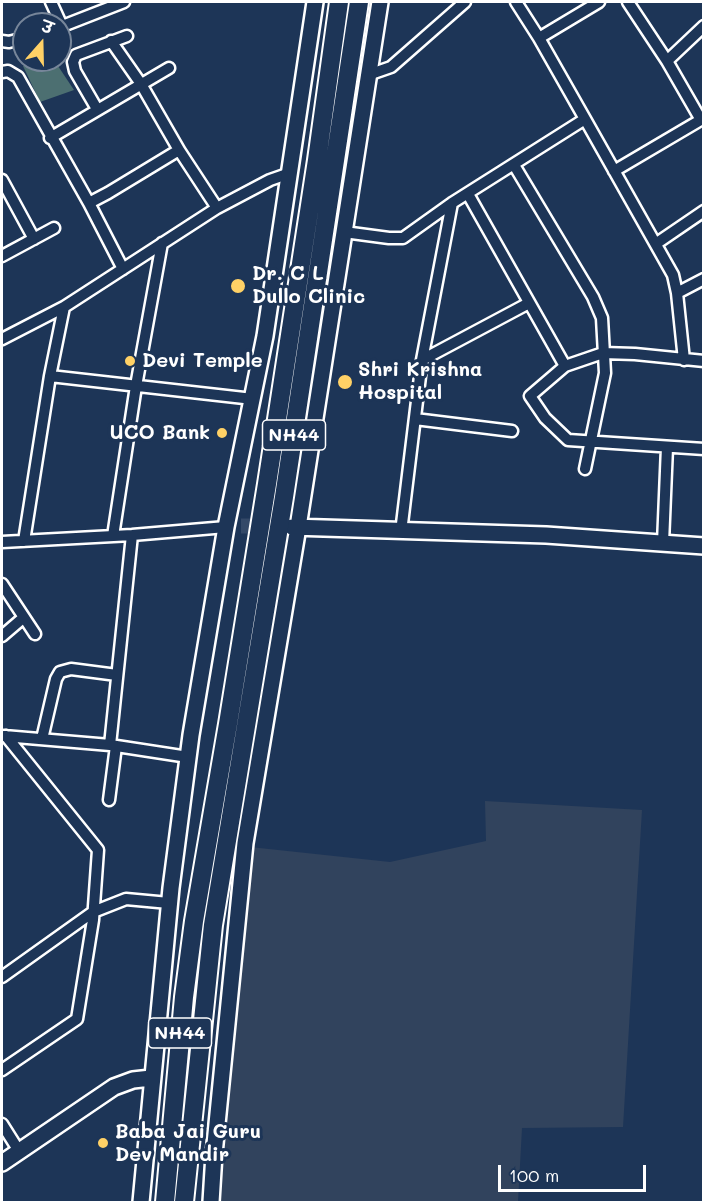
<!DOCTYPE html>
<html>
<head>
<meta charset="utf-8">
<style>
  body { margin:0 }
  #map { position:relative; width:705px; height:1204px; overflow:hidden; background:#1d3557; font-family:Mali,"Playpen Sans Deva",sans-serif }
  canvas { display:block }
  .frame { position:absolute; inset:0; border:3px solid #fff; pointer-events:none }
  .north { position:absolute; left:12px; top:12px; width:60px; height:60px; box-sizing:border-box; background:#1d3557; border:2px solid #77869a; border-radius:50%; rotate:20deg; font-size:16px; font-weight:700; line-height:24px; text-align:center; color:#fff }
  .north::after { content:''; display:block; margin:auto; width:21px; height:27px; background:#ffd166; clip-path:polygon(50% 0,100% 100%,50% 72%,0 100%) }
  .scale { position:absolute; left:498px; top:1165px; width:148px; height:27px; box-sizing:border-box; border:3px solid #fff; border-top:0; padding-left:8px; font-size:18px; line-height:21px; white-space:nowrap; color:#fff; -webkit-text-stroke:4px #1d3557; paint-order:stroke }
</style>
</head>
<body>
<div id="map">
<canvas width="705" height="1204"></canvas>
<div class="frame"></div>
<div class="north">उ</div>
<div class="scale">100 m</div>
</div>
<script>
const context = document.querySelector('canvas').getContext('2d');
context.lineJoin = 'round';
function fillPath(path, color) {
  context.fillStyle = color;
  context.fill(path, 'evenodd');
}
function toPath(rows) {
  const path = new Path2D();
  for (const r of rows) {
    path.moveTo(r[0], r[1]);
    for (let i = 2; i < r.length; i += 2) path.lineTo(r[i], r[i + 1]);
  }
  return path;
}
function strokePath(path, color, width, dash) {
  context.strokeStyle = color;
  context.lineWidth = width;
  context.lineCap = dash ? 'butt' : 'round';
  context.setLineDash(dash || []);
  context.stroke(path);
}
function label(font, color, halo, rows, align = 'center') {
  context.font = font + ' Mali,sans-serif';
  context.lineWidth = 6;
  context.setLineDash([]);
  context.textBaseline = 'middle';
  context.strokeStyle = halo;
  context.fillStyle = color;
  for (const [text, x, y, turn = 0] of rows) {
    context.save();
    context.translate(x, y);
    context.rotate((+turn || 0) * Math.PI / 180);
    context.textAlign = isNaN(turn) ? turn : align;
    if (halo) context.strokeText(text, 0, 0);
    context.fillText(text, 0, 0);
    context.restore();
  }
}
const built = toPath([
  [485,801,642,810,623,1127,522,1128,518,1202,213,1202,250,847,390,862,486,841]
]);
const green = toPath([
  [39,60,54,60,74,90,40,102,23,66]
]);
const secondaryTunnel = toPath([
  [241,526,271,526]
]);
const street = toPath([
  [51,2,62,26],
  [516,2,539,38,585,119],
  [628,2,667,61,701,120],
  [60,27,124,2],
  [539,38,599,2],
  [2,41,9,42,24,38],
  [111,41,141,84,179,150,217,208],
  [667,61,704,26],
  [2,72,8,71,18,77,89,203,123,269],
  [368,75,391,67,465,2],
  [97,109,75,71,73,62,76,55,127,36],
  [50,138,169,68],
  [514,165,593,297,602,318,605,373,585,469],
  [614,171,704,118],
  [2,180,34,239],
  [468,194,565,366],
  [89,203,108,193,179,150],
  [344,232,389,238,403,238,452,203,585,119,673,275,677,293,684,360],
  [657,243,704,211],
  [2,256,54,228],
  [677,293,704,279],
  [2,339,64,307,217,208,270,180,290,173],
  [422,360,529,303],
  [704,361,635,354,603,353,565,366,530,396,545,418,568,440,704,449],
  [50,376,253,399],
  [415,419,512,431],
  [401,532,422,360,452,203],
  [113,536,136,386,162,243],
  [24,541,50,376,64,307],
  [2,542,132,535,226,527],
  [663,543,667,447],
  [2,584,35,634],
  [2,636,23,618],
  [4,736,110,745,188,757],
  [42,739,56,679,60,672,71,669,117,675],
  [110,745,132,535],
  [109,800,116,746],
  [2,977,93,912,126,899,169,903],
  [2,1070,77,1019,93,920,98,850,6,736],
  [2,1124,19,1151]
]);
const secondary = toPath([
  [292,527,546,535,704,546],
  [2,1163,114,1087,133,1080,151,1078],
  [141,1202,171,888,191,735,226,527,265,336,315,2],
  [211,1202,214,1154,245,843,298,527,380,2]
]);
const highway = toPath([
  [165,1202,184,997,194,921,228,724,267,484,317,160,339,2],
  [184,1202,213,925,284,497,359,2]
]);
const markers = [
  [238,286,8,"#ffd166"],
  [130,361,6,"#ffd166"],
  [345,382,8,"#ffd166"],
  [222,433,6,"#ffd166"],
  [103,1143,6,"#ffd166"]
];
const shields = [
  [294,435,63],
  [180,1033,63]
];
const shieldNames = [
  ["NH44",294,435],
  ["NH44",180,1033]
];
const poiNames = [
  ["Dr. C L",252,274],
  ["Dullo Clinic",252,297],
  ["Devi Temple",142,361],
  ["Shri Krishna",358,370],
  ["Hospital",358,393],
  ["UCO Bank",210,433,"right"],
  ["Baba Jai Guru",115,1132],
  ["Dev Mandir",115,1155]
];
fillPath(built, '#31435d');
fillPath(green, '#4c6f71');
strokePath(secondaryTunnel, '#344968', 15, [15, 8]);
strokePath(street, '#fff', 15);
strokePath(secondary, '#fff', 20);
strokePath(highway, '#fff', 22);
strokePath(street, '#1d3557', 10);
strokePath(secondary, '#1d3557', 15);
strokePath(highway, '#1d3557', 18);
for (const [x, y, r, color] of markers) {
  const dot = new Path2D();
  dot.arc(x, y, r, 0, 2 * Math.PI);
  context.fillStyle = color;
  context.fill(dot);
  strokePath(dot, '#1d3557', 2);
}
for (const [x, y, w] of shields) {
  const box = new Path2D();
  box.roundRect(x - w / 2, y - 15, w, 30, 4.5);
  context.fillStyle = '#1d3557';
  context.fill(box);
  strokePath(box, '#fff', 1.5);
}
label('bold 18px', '#fff', null, shieldNames);
label('bold 20px', '#fff', '#1d3557', poiNames, 'left');
</script>
</body>
</html>
